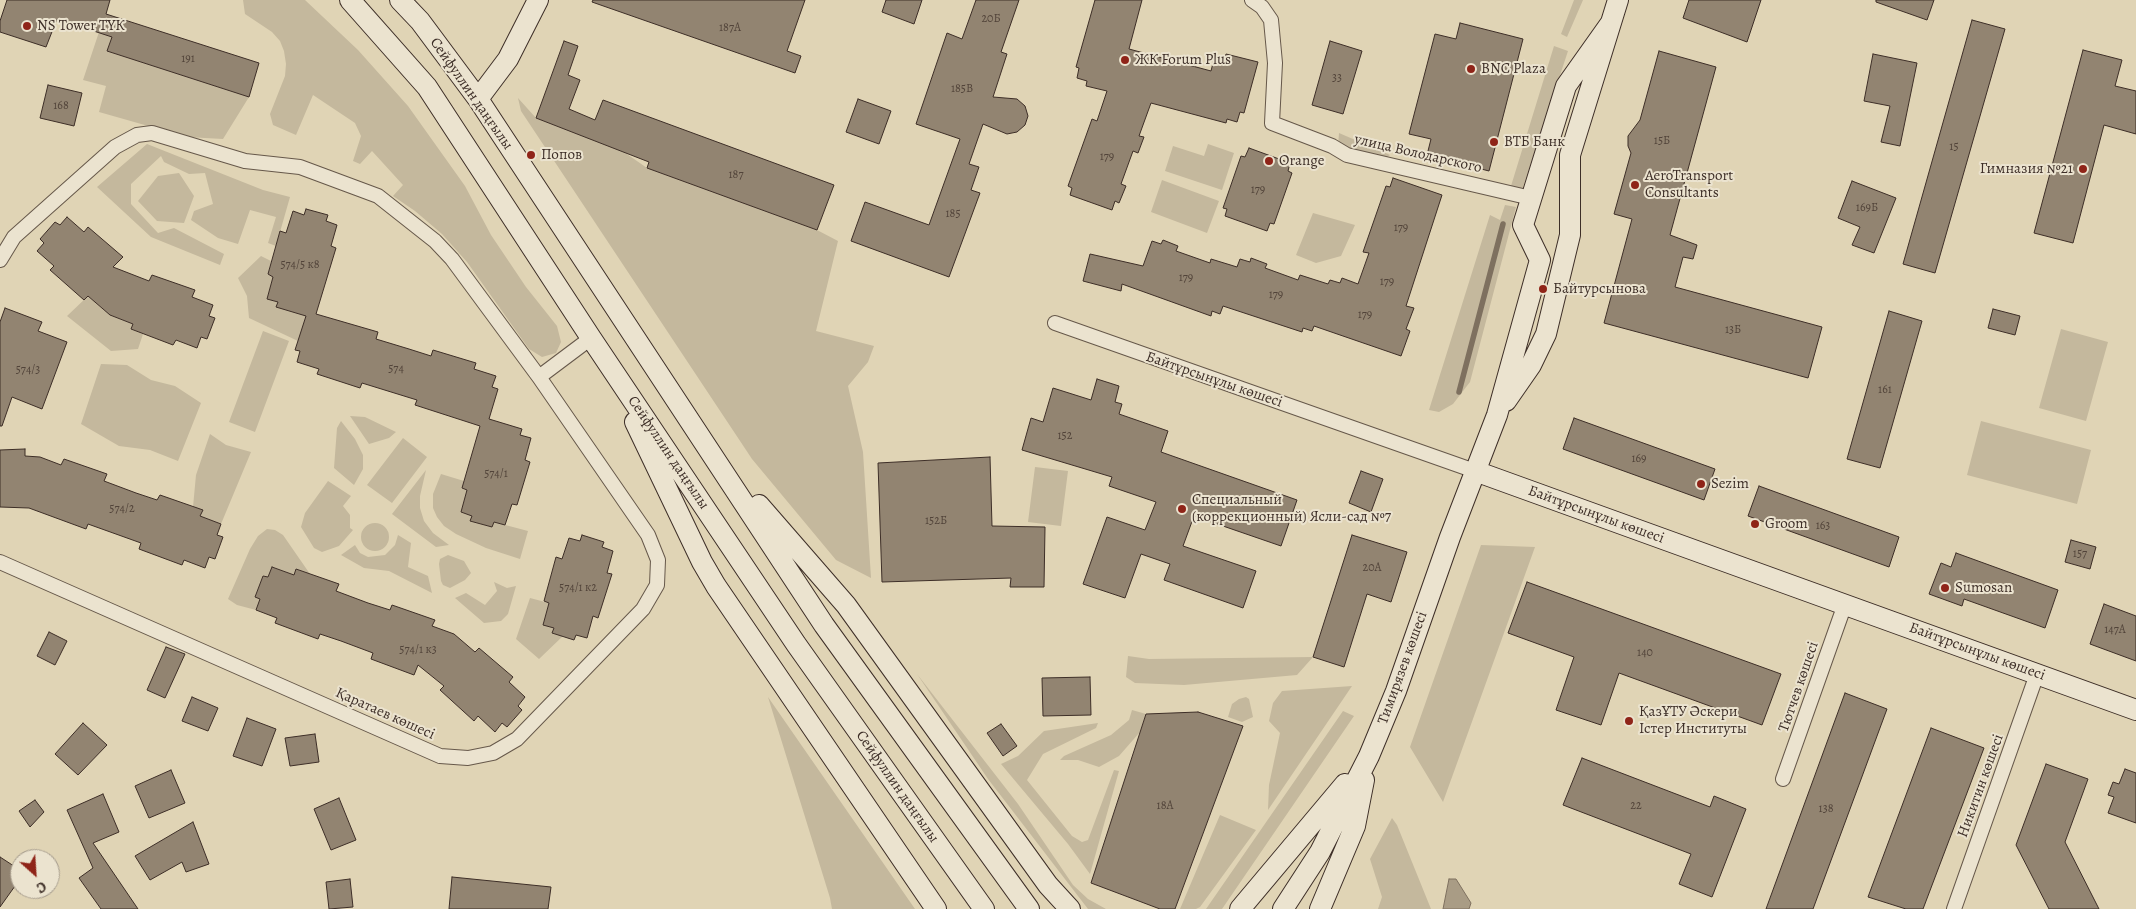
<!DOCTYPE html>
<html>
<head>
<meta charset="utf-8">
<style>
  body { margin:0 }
  #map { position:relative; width:2136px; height:909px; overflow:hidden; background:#e0d4b5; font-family:Alegreya,serif }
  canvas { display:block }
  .north { position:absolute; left:10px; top:849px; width:50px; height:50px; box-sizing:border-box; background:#ebe3cf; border:1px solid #a59b8c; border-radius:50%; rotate:154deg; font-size:14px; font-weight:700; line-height:20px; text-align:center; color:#3d2e27 }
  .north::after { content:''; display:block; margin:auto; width:18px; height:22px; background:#8f2418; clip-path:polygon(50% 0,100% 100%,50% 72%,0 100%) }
</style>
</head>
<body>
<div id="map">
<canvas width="2136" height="909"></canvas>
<div class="north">С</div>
</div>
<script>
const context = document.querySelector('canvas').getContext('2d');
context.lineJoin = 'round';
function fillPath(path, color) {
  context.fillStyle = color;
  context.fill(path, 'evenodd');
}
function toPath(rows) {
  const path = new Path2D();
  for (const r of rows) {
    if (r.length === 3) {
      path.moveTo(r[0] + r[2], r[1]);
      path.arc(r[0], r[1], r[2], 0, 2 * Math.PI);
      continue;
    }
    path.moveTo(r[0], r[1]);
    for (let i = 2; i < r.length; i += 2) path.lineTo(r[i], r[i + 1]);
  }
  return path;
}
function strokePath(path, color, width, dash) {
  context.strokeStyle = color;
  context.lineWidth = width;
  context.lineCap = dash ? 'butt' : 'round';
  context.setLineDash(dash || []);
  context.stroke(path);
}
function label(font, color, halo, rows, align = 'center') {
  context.font = font + ' Alegreya,serif';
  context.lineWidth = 4;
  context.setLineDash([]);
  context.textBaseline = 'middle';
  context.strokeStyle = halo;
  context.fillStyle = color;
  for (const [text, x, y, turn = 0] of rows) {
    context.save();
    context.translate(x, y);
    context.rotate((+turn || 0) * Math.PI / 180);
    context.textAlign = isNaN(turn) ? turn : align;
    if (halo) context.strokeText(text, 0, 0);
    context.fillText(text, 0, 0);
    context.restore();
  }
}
const green = toPath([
  [243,0,305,0,358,50,408,106,465,186,491,235,526,287,557,326,561,342,556,353,542,357,529,349,467,262,442,234,415,211,393,196,403,185,372,151,360,164,353,161,361,136,355,123,313,95,296,135,273,125,270,114,285,76,286,64,284,51,280,41,272,32,245,14],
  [1574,0,1583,0,1567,37,1561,34],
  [105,14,118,18,107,51,249,97,223,139,187,137,99,112,106,86,83,80],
  [1554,46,1568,51,1522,190,1511,186],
  [518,98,536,118,624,152,647,168,817,230,838,241,816,331,874,346,868,362,848,386,863,452,871,578,836,560,752,459,521,111],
  [1339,133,1390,155,1383,160,1338,147],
  [147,144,263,190,290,197,276,246,268,243,276,217,250,210,238,244,218,238,191,220,194,211,213,204,205,173,189,174,164,162,161,156,131,184,131,204,158,233,174,228,224,254,220,265,151,237,97,187],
  [1208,144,1234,153,1222,190,1165,171,1173,146,1204,156],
  [179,173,194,196,184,223,157,221,138,201,158,176],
  [1162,180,1219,201,1207,233,1151,212],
  [1505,205,1516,207,1470,382,1453,404,1439,412,1429,410,1490,215,1500,220],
  [1313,213,1355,225,1341,256,1316,263,1296,255],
  [261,256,271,261,268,274,273,277,267,299,278,302,277,307,298,313,311,312,298,341,249,318,247,296,238,278],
  [88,296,105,311,116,305,112,316,133,324,131,329,143,334,138,349,111,351,67,316],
  [2061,329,2108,342,2086,421,2039,408],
  [263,331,289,341,255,432,229,422],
  [101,364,127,365,151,380,175,386,201,403,178,461,150,450,119,446,81,424],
  [350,416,365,417,396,432,389,438,369,444],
  [341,421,355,439,363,455,363,469,354,485,334,468,337,428],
  [1981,421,2091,450,2077,504,1967,475],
  [210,434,226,445,251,452,221,524,200,516,202,510,193,507,196,475],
  [403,438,427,457,392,503,367,485],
  [1035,467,1068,471,1061,526,1028,522],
  [426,470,420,496,420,508,424,521,433,533,449,545,436,547,392,514],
  [441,474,464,481,462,488,467,491,461,512,472,516,471,521,492,527,494,522,528,531,520,559,486,548,456,534,444,526,437,517,433,508,433,494],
  [328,481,351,496,343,506,350,515,350,528,353,530,339,546,322,552,314,548,301,527,305,513],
  [375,537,14],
  [267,529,275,530,283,535,310,574,296,569,294,575,273,567,268,577,263,576,255,597,260,599,256,610,237,605,228,599,250,549,258,536],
  [398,535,411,543,408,567,428,576,432,593,389,571,364,568,341,555,355,545,360,553,368,557,385,555,395,545],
  [1481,545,1535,547,1443,802,1410,747],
  [448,555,464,561,471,573,465,580,450,588,443,585,441,581,439,564,440,559],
  [494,582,507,588,516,586,508,614,501,621,484,623,455,598,466,593,485,605,497,591],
  [530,598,549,603,543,624,554,628,552,633,563,636,539,659,516,639],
  [1128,656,1149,659,1313,657,1297,675,1184,685,1135,683,1126,677],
  [917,674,1018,804,1073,885,1088,899,1106,909,1088,909,988,779],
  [1352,686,1268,810,1269,785,1280,733,1269,721,1273,703,1282,691],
  [768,697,915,909,832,909,830,898],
  [1246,697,1249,699,1253,717,1242,722,1228,717,1232,704,1239,699],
  [1132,710,1146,714,1140,732,1119,756,1099,767,1078,760,1060,760,1064,756,1111,735,1129,720],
  [1343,711,1354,716,1222,909,1206,909],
  [1098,723,1096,728,1043,754,1027,780,1072,836,1082,842,1088,840,1114,770,1119,771,1090,874,1068,844,1001,764,1018,756,1044,731],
  [1220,815,1256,830,1200,907,1196,909,1180,909],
  [1392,818,1397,825,1431,909,1378,909,1382,897,1370,859]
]);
const water = toPath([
  [1449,879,1456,879,1471,903,1469,909,1443,909,1449,879]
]);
const stream = toPath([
  [1459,392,1503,224]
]);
const building = toPath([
  [7,0,110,0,106,14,259,63,249,97,107,51,112,37,57,19,46,47,0,32,0,21,7,0],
  [593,0,805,0,787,51,801,56,795,73,592,2,593,0],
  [886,0,922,0,914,24,882,12,886,0],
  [976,0,1019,0,1001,52,1007,54,993,97,1017,99,1025,106,1028,116,1025,125,1017,132,1007,134,983,124,969,164,979,167,971,190,980,193,949,277,851,241,865,202,929,225,960,139,916,124,947,33,962,39,976,0],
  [1095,0,1142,0,1129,49,1211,71,1215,55,1225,58,1226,54,1258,62,1244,113,1240,112,1237,122,1227,119,1226,123,1151,103,1139,136,1144,137,1138,153,1133,151,1121,184,1126,186,1119,203,1115,201,1112,210,1070,195,1072,188,1068,186,1092,119,1097,121,1107,91,1086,86,1087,81,1077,78,1079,68,1076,67,1095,0],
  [1689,0,1761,0,1747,42,1683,18,1689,0],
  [1876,0,1934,0,1927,20,1876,2,1876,0],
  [1972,20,2005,29,1935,273,1903,264,1972,20],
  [1460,23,1523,39,1489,171,1427,155,1431,139,1409,134,1435,34,1456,39,1460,23],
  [564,41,578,46,568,75,580,80,569,109,595,120,603,100,834,185,817,230,647,168,649,162,536,118,564,41],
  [1330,41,1362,51,1343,114,1312,105,1330,41],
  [2083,50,2122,60,2115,86,2136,91,2136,134,2104,125,2073,243,2034,233,2083,50],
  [1659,51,1716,67,1670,235,1697,245,1693,259,1683,257,1675,287,1822,327,1808,378,1604,323,1632,219,1614,214,1631,153,1628,146,1628,136,1640,120,1659,51],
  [1873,54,1917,63,1900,146,1881,142,1890,106,1864,101,1873,54],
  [48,85,82,93,74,126,40,118,48,85],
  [858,99,891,111,879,144,846,132,858,99],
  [1249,148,1290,163,1288,171,1292,173,1274,224,1270,223,1267,231,1225,216,1227,209,1223,208,1241,156,1245,157,1249,148],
  [1393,178,1442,195,1406,306,1414,308,1406,329,1410,331,1401,356,1314,326,1312,331,1303,328,1302,332,1223,306,1220,314,1212,311,1211,316,1122,284,1121,291,1083,281,1090,254,1143,266,1152,241,1161,244,1163,240,1178,246,1176,251,1210,263,1211,259,1237,267,1240,259,1250,262,1251,258,1267,264,1265,268,1298,280,1300,275,1328,284,1330,280,1340,283,1342,278,1358,284,1369,253,1363,252,1386,186,1390,187,1393,178],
  [1852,181,1896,198,1874,253,1852,245,1860,227,1838,218,1852,181],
  [306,209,328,215,326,221,337,225,331,246,336,248,316,314,378,332,376,339,409,349,431,356,433,350,476,363,474,369,496,376,492,387,498,389,489,419,522,429,520,435,531,438,525,460,530,462,517,505,512,504,505,525,494,522,492,527,470,521,472,516,461,512,467,490,462,488,480,426,415,405,417,400,362,383,360,388,317,374,319,369,297,362,300,351,295,350,306,316,276,307,278,302,267,299,273,277,268,274,280,231,286,233,293,211,304,215,306,209],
  [67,217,84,232,88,227,123,257,113,267,149,281,152,275,195,290,192,297,213,305,209,316,215,318,207,339,201,337,197,348,176,340,173,345,131,329,133,324,110,315,88,296,84,300,50,270,54,266,37,251,44,243,40,239,55,222,60,225,67,217],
  [5,308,42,322,38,331,67,342,42,409,12,397,2,426,0,426,0,322,5,308],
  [1993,309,2020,316,2015,335,1988,328,1993,309],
  [1889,311,1922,321,1880,468,1847,459,1889,311],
  [1097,379,1119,386,1115,402,1122,404,1119,414,1168,431,1161,452,1297,500,1281,546,1194,516,1183,546,1256,571,1243,608,1164,580,1170,564,1141,554,1125,598,1083,584,1107,517,1145,530,1156,502,1109,486,1112,477,1022,450,1031,418,1043,422,1053,388,1091,400,1097,379],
  [1574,418,1715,469,1704,500,1563,449,1574,418],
  [25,449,25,456,40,457,61,465,64,459,107,474,104,481,136,493,157,500,160,495,203,510,200,516,221,524,217,535,223,537,215,559,209,557,205,568,184,560,182,565,139,549,141,543,88,524,86,529,29,508,0,507,0,450,25,449],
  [990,457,992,526,1045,527,1044,587,1010,587,1011,578,882,582,878,463,990,457],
  [1361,471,1383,479,1371,512,1349,503,1361,471],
  [1759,486,1899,537,1889,567,1748,516,1759,486],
  [582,535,604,542,602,547,613,551,607,573,612,574,598,618,593,616,587,638,576,635,574,640,552,633,554,628,543,625,549,603,544,601,556,557,562,559,569,538,580,541,582,535],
  [1352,535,1407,552,1391,602,1367,594,1344,667,1313,657,1352,535],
  [2071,540,2096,547,2090,569,2065,562,2071,540],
  [1956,553,2058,590,2045,628,1964,599,1962,606,1929,594,1941,563,1951,567,1956,553],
  [272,567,294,575,296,569,339,584,336,591,368,603,390,610,392,605,435,620,432,626,454,634,475,652,479,648,513,677,509,682,525,697,518,706,522,710,507,727,502,723,495,732,478,716,474,721,440,690,444,686,418,665,414,675,371,659,373,653,341,641,320,634,318,639,275,623,277,618,256,610,260,599,255,597,263,576,268,577,272,567],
  [1527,582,1781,674,1762,725,1619,673,1601,725,1556,710,1574,657,1508,633,1527,582],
  [2104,604,2136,616,2136,661,2090,644,2104,604],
  [49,632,67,641,55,665,37,656,49,632],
  [166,647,185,654,165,698,147,690,166,647],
  [1090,677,1091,715,1043,716,1042,678,1090,677],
  [1845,693,1887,709,1813,909,1766,909,1845,693],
  [192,697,218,708,208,731,182,721,192,697],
  [1198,712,1243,726,1175,909,1160,909,1091,883,1146,714,1198,712],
  [247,718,276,729,262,766,233,756,247,718],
  [83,723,107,745,78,775,55,754,83,723],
  [1001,724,1017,746,1003,756,987,733,1001,724],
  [1931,728,1984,748,1923,909,1906,909,1868,897,1931,728],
  [315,734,319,762,290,766,285,738,315,734],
  [1582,758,1710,807,1714,796,1746,809,1712,897,1679,884,1691,854,1563,805,1582,758],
  [2046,764,2088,779,2065,842,2099,909,2049,909,2016,845,2046,764],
  [2125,769,2136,773,2136,823,2108,813,2114,797,2108,795,2113,782,2119,784,2125,769],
  [171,770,185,803,149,818,135,786,171,770],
  [103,794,119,832,93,843,138,909,101,909,79,878,93,868,67,810,103,794],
  [339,798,356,840,331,850,314,809,339,798],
  [35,800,44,812,30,827,19,811,35,800],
  [193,822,209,864,186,872,182,862,150,880,135,856,193,822],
  [0,857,20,870,20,879,0,907,0,857],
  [452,877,551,887,548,909,449,909,452,877],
  [350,879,353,907,329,909,326,882,350,879]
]);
const street = toPath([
  [1252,0,1262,7,1271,20,1275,63,1272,123,1332,146,1347,155,1531,198],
  [0,260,14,237,115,147,137,135,152,133,245,161,300,167,378,196,435,241,452,259,539,377],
  [1055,323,1475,471],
  [0,562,440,756,468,758,493,753,517,739,643,609,657,585,658,560,648,535,539,377,591,338],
  [1783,779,1845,604],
  [1954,909,2037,674]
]);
const secondary = toPath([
  [350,0,427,87,591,338,796,644,984,909],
  [400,0,420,21,478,99,824,625,1029,909],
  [478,99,508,59,538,0],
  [1506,401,1531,365,1546,334,1570,235,1570,155,1618,0],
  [635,422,702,562,716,586,936,909],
  [1475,471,2136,710],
  [759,505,846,605,1048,885,1070,909],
  [1240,909,1345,784],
  [1283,909,1320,852,1369,756,1396,691,1450,537,1497,415,1540,260,1523,225,1566,86,1610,24],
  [1320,909,1355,826,1364,780]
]);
const markers = [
  [27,26,5,"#8f2418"],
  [1125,60,5,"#8f2418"],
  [1471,69,5,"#8f2418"],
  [1494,142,5,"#8f2418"],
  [531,155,5,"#8f2418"],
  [1269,161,5,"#8f2418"],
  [2083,169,5,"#8f2418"],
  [1635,185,5,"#8f2418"],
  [1543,289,5,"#8f2418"],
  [1701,484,5,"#8f2418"],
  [1182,509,5,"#8f2418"],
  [1755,524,5,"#8f2418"],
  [1945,588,5,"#8f2418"],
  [1629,721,5,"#8f2418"]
];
const numberNames = [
  ["20Б",991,19],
  ["187А",730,28],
  ["191",188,59],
  ["33",1337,78],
  ["185В",962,89],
  ["168",61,106],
  ["15Б",1662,141],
  ["15",1954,147],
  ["179",1107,157],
  ["187",736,175],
  ["179",1258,190],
  ["169Б",1867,208],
  ["185",953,214],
  ["179",1401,228],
  ["574/5 к8",300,265],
  ["179",1186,278],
  ["179",1387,282],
  ["179",1276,295],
  ["179",1365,315],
  ["13Б",1733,330],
  ["574",396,369],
  ["574/3",28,370],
  ["161",1885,390],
  ["152",1065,436],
  ["169",1639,459],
  ["574/1",496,474],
  ["574/2",122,509],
  ["152Б",936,521],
  ["163",1823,526],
  ["157",2080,554],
  ["20А",1372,568],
  ["574/1 к2",578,588],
  ["147А",2115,630],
  ["574/1 к3",418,650],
  ["140",1645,653],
  ["18А",1165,806],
  ["22",1636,806],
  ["138",1826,809]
];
const poiNames = [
  ["NS Tower ТҮК",37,26],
  ["ЖК Forum Plus",1135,60],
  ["BNC Plaza",1481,69],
  ["ВТБ Банк",1504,142],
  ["Попов",541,155],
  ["Orange",1279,161],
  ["Гимназия №21",2073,169,"right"],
  ["AeroTransport",1645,176],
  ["Consultants",1645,193],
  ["Байтурсынова",1553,289],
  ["Sezim",1711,484],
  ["Специальный",1192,500],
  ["(коррекционный) Ясли-сад №7",1192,517],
  ["Groom",1765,524],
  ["Sumosan",1955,588],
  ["ҚазҰТУ Әскери",1639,712],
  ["Істер Институты",1639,729]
];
const streetNames = [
  ["Сейфуллин даңғылы",471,94,55],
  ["улица Володарского",1418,154,13],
  ["Байтұрсынұлы көшесі",1214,380,19],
  ["Сейфуллин даңғылы",668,453,56],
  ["Байтұрсынұлы көшесі",1596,515,20],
  ["Байтұрсынұлы көшесі",1977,652,20],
  ["Тимирязев көшесі",1403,668,-70],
  ["Тютчев көшесі",1799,687,-71],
  ["Қаратаев көшесі",385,714,24],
  ["Никитин көшесі",1981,786,-70],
  ["Сейфуллин даңғылы",897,787,55]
];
fillPath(green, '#c4b89d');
fillPath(water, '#a99c85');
strokePath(water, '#7e705f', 1);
strokePath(stream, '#7e705f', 5.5);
fillPath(building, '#928471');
strokePath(building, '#3d2e27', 1);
strokePath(street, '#66584a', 16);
strokePath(secondary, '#3d2e27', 22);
strokePath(street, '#ebe3cf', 14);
strokePath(secondary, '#ebe3cf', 20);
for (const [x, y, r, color] of markers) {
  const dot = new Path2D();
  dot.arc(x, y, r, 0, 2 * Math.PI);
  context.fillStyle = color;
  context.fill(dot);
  strokePath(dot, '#ebe3cf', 2);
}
label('12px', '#52443a', null, numberNames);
label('15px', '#3d2e27', '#ebe3cf', poiNames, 'left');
label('15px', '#3d2e27', '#ebe3cf', streetNames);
</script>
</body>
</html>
